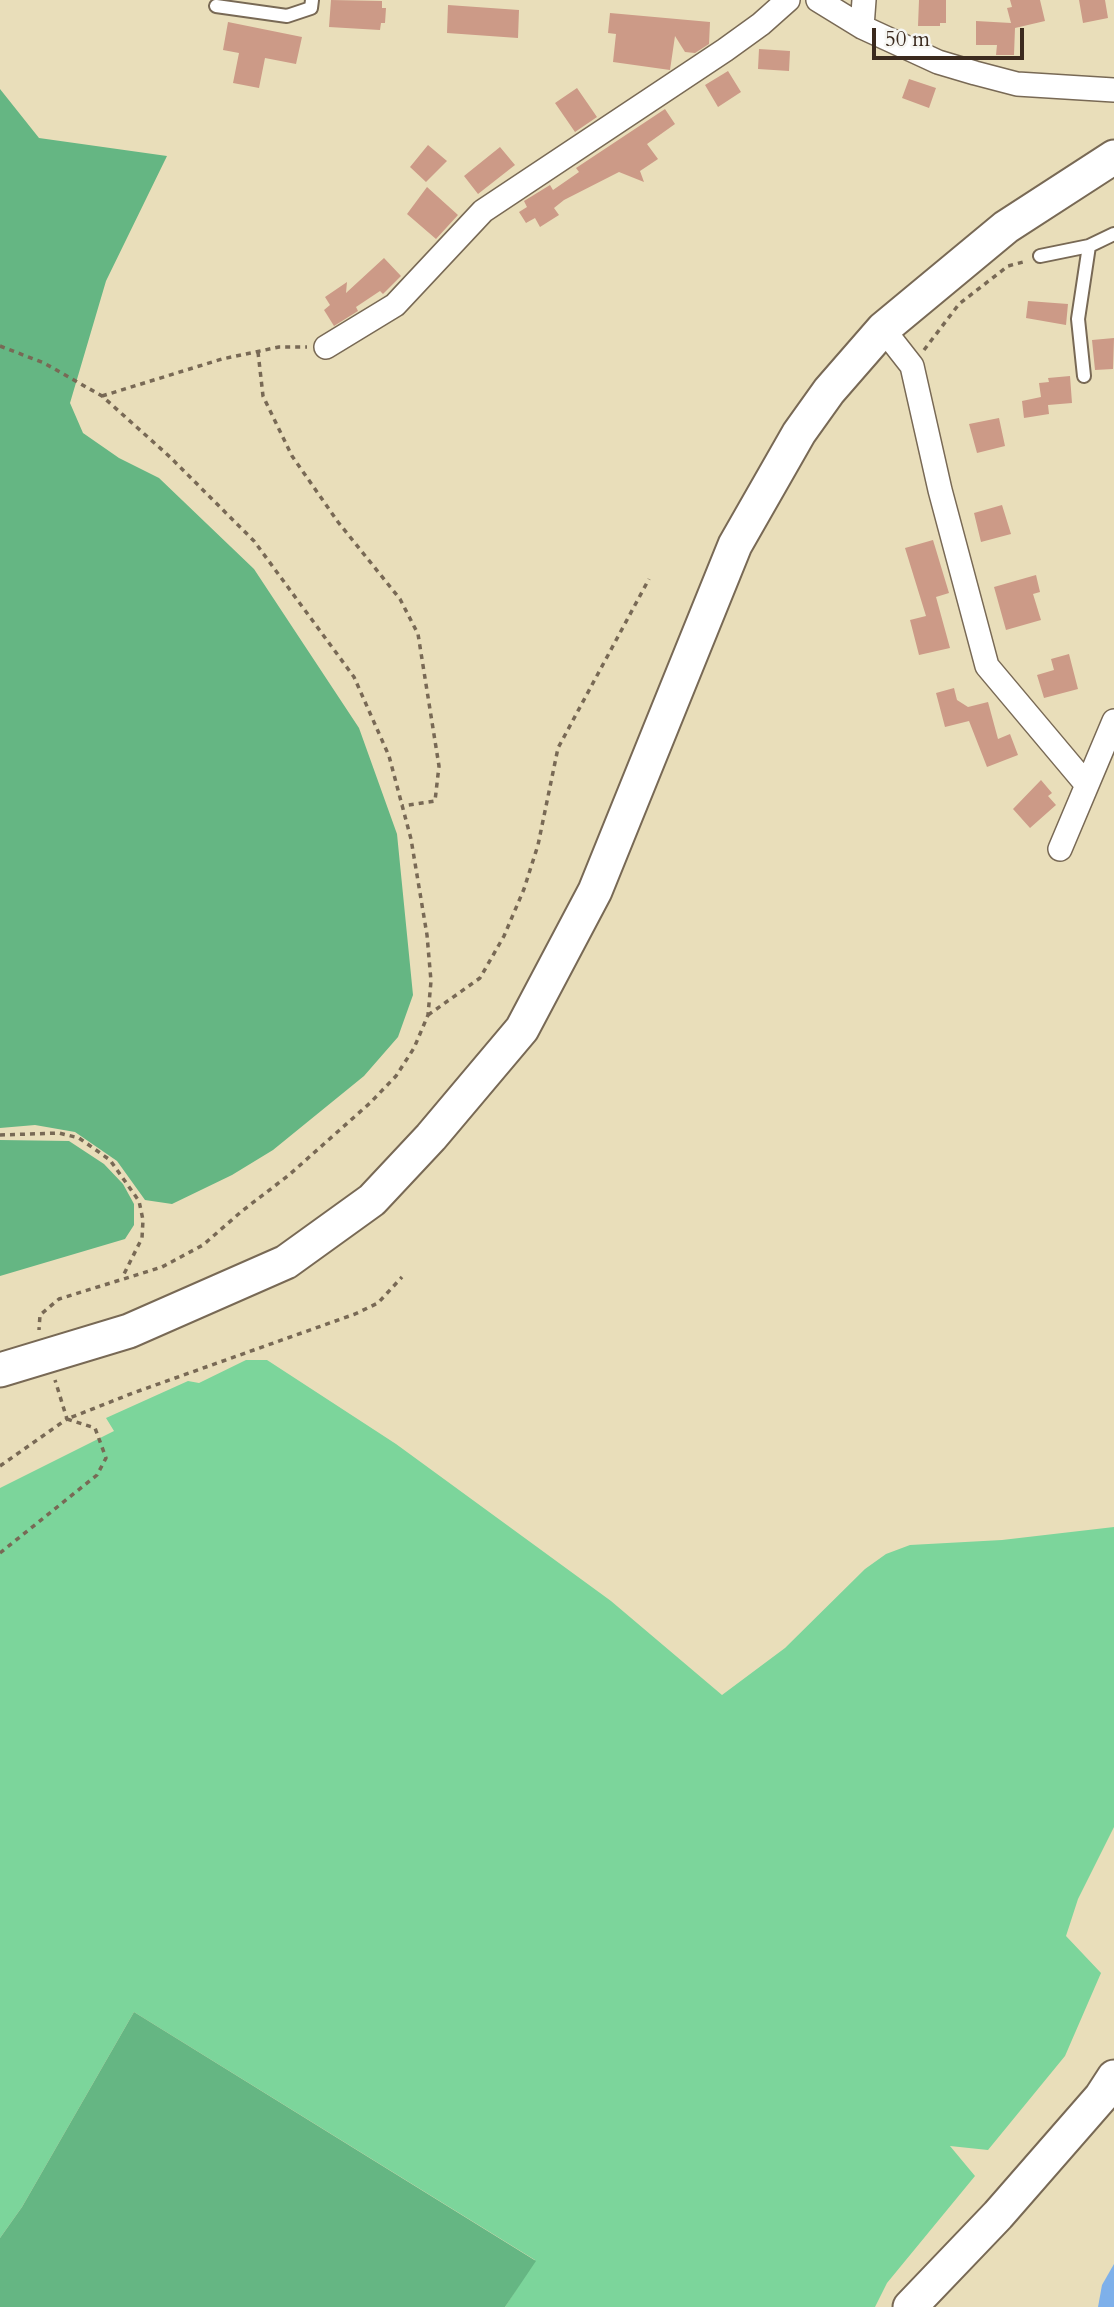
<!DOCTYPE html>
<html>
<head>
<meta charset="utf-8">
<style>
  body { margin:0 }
  #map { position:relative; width:1114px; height:2307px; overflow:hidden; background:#e9deba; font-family:Cardo,serif }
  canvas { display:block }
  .scale { position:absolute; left:872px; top:28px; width:152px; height:32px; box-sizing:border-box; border:4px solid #3b2a1e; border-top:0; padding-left:9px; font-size:21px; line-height:24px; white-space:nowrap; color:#3b2a1e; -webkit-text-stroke:5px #f6f6f2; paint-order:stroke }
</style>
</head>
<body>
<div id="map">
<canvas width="1114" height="2307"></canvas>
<div class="scale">50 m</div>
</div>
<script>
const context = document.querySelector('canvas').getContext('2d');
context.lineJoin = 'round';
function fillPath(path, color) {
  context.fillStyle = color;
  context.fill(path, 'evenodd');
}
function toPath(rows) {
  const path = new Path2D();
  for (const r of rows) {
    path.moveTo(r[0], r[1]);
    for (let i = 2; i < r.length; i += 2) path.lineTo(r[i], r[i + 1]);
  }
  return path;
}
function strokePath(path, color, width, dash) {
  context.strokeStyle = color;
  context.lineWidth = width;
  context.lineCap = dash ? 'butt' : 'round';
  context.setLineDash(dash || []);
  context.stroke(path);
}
const green = toPath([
  [246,1360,267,1360,396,1444,611,1601,722,1695,785,1648,865,1569,886,1554,910,1545,1002,1540,1114,1527,1114,1827,1078,1899,1066,1936,1101,1973,1065,2056,988,2150,950,2146,975,2176,887,2283,875,2307,505,2307,535,2260,134,2012,22,2207,0,2238,0,1488,114,1431,106,1418,188,1381,199,1383]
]);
const forest = toPath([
  [0,89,39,138,167,156,106,281,70,403,83,433,119,458,159,478,254,569,359,728,397,834,413,995,398,1037,364,1076,273,1150,232,1175,172,1204,145,1200,117,1161,75,1132,35,1125,0,1128],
  [0,1140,69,1141,104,1164,123,1184,134,1204,134,1225,125,1239,0,1276],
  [134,2012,536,2261,505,2307,0,2307,0,2238,22,2207]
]);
const water = toPath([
  [1114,2264,1114,2307,1098,2307,1102,2285]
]);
const building = toPath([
  [331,0,382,1,382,8,386,8,385,23,381,23,380,30,329,27],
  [919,0,946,0,946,23,940,23,940,26,918,26],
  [1010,0,1040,0,1045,21,1015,28,1014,55,996,55,997,45,976,45,976,21,1011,23,1007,8,1012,7],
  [1079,0,1105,0,1108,18,1083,23],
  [448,5,519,10,518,38,447,33],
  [610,13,710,22,709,44,695,53,685,52,675,36,670,70,613,62,616,34,608,33],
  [228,22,302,37,296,64,265,58,259,88,233,83,239,53,223,50],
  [759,49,790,51,789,71,758,69],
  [728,71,741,92,718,107,705,85],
  [909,79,936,88,929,108,902,98],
  [577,88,597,117,575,132,555,103],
  [665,109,675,124,647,144,658,159,640,171,644,182,619,172,564,200,554,208,559,215,540,227,535,218,526,223,519,212,527,207,524,201,550,185,553,190,579,172,576,168],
  [428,145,447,161,426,182,410,167],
  [500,147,515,165,478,194,464,176],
  [427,187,458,215,436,239,407,214],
  [384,258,401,276,383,294,380,291,356,307,358,311,334,326,324,310,330,305,325,297,347,282,346,293],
  [1028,301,1068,304,1066,325,1026,318],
  [1114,338,1113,369,1095,370,1092,340],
  [1070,376,1072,403,1048,405,1049,414,1024,418,1022,401,1041,397,1039,383,1049,382,1048,378],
  [999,418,1005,446,977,453,969,424],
  [1002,505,1011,534,981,542,974,513],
  [933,540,949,593,936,597,950,648,919,655,910,620,926,616,905,548],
  [1036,575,1040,592,1033,594,1041,620,1006,630,994,587],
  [1069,654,1078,689,1044,698,1037,675,1054,670,1051,659],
  [954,688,957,700,968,707,988,702,998,739,1010,734,1018,755,987,767,969,721,945,727,936,693],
  [1041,780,1052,793,1048,796,1056,805,1030,828,1013,809]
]);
const path = toPath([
  [0,346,44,363,102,396,170,457,254,541,354,677,389,756,411,839,427,935,431,981,428,1015,414,1048,396,1076,370,1103,289,1175,242,1211,203,1245,162,1267,59,1299,40,1315,39,1330],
  [924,350,959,304,1008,266,1027,261],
  [258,352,263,396,292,456,338,522,400,599,418,634,439,766,435,801,402,806],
  [102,396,222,359,279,347,307,347],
  [428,1015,480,978,504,936,524,889,538,845,558,748,649,579],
  [0,1135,59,1133,79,1138,110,1160,139,1201,143,1220,142,1238,122,1278],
  [0,1466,67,1419,55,1380],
  [0,1553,97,1475,106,1458,95,1428,67,1419,133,1393,355,1314,378,1303,402,1277]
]);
const lane = toPath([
  [216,6,287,16,311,8,312,0],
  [1040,256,1089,246,1114,234],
  [1084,376,1078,319,1089,246]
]);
const street = toPath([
  [818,0,862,27,938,62,975,73,1017,84,1114,90],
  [862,27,864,0],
  [883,329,912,366,940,490,987,666,1087,785],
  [326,347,395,305,483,211,725,50,761,24,788,0],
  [1060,849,1114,721]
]);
const secondary = toPath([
  [0,1370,129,1331,286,1262,372,1200,431,1137,522,1029,595,891,735,545,799,433,829,391,883,329,1006,227,1114,157],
  [910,2307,998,2215,1101,2097,1114,2077]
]);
fillPath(green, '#7cd59b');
fillPath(forest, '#65b683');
fillPath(water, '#7eb0ea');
fillPath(building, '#cc9a87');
strokePath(lane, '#786955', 16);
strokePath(street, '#786955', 26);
strokePath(secondary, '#786955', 37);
strokePath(path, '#786955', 3.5, [5, 5]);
strokePath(lane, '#fff', 12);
strokePath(street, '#fff', 23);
strokePath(secondary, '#fff', 33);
</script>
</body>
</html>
